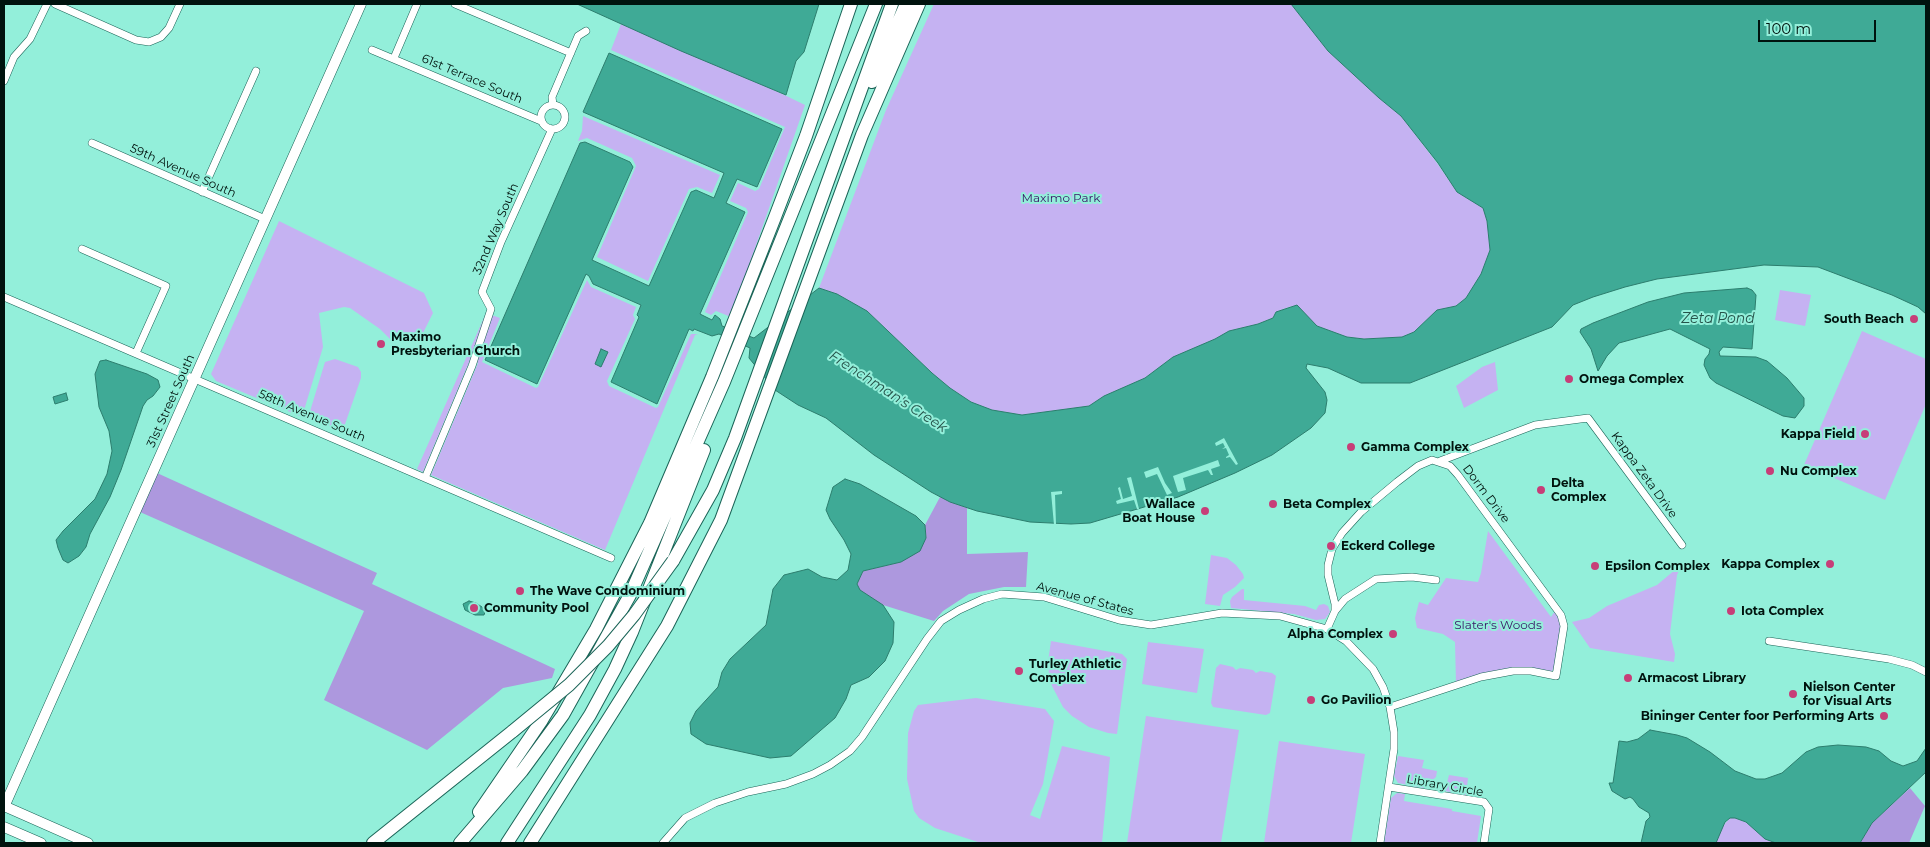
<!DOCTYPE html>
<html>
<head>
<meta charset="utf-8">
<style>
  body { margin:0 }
  #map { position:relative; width:1930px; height:847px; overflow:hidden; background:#93efda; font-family:Montserrat,sans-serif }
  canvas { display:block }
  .frame { position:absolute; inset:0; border:5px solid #00130e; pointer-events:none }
  .scale { position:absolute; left:1758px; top:20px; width:118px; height:22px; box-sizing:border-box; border:2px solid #00130e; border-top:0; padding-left:6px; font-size:15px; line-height:18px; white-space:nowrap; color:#00130e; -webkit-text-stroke:4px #93efda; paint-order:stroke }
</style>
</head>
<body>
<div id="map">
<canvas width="1930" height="847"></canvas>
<div class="frame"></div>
<div class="scale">100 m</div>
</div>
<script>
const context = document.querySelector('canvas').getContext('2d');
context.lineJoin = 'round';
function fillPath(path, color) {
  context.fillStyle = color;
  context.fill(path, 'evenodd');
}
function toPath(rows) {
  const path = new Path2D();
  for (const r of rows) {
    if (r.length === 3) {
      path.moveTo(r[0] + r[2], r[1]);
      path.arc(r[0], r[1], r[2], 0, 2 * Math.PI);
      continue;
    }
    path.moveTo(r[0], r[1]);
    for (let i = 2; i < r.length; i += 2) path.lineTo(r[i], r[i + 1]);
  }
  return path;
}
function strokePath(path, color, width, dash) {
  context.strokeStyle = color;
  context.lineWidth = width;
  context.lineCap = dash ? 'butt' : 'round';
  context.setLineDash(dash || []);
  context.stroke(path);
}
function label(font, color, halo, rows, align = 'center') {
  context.font = font + ' Montserrat,sans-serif';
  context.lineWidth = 4;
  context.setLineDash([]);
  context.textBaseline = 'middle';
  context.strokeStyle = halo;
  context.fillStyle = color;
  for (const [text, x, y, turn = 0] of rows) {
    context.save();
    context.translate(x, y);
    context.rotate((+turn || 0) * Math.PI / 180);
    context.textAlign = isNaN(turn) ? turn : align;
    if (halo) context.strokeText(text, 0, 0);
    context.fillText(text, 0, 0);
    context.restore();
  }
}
const green = toPath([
  [934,4,1291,4,1328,51,1379,98,1401,116,1437,163,1457,192,1483,208,1487,221,1490,250,1481,274,1466,298,1456,306,1437,310,1414,332,1402,337,1364,339,1347,337,1317,326,1301,311,1292,306,1276,312,1273,318,1258,324,1229,331,1215,339,1173,357,1145,378,1104,396,1089,406,1022,415,992,410,971,402,950,388,932,373,867,311,837,294,819,288,886,110],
  [621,24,772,89,805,105,731,317,716,311,711,315,705,312,748,212,746,208,730,201,738,183,755,191,759,189,785,127,611,50],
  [583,116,720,175,712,193,697,187,689,189,648,281,597,257,636,166,632,158,587,138,578,141,582,131],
  [279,221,424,293,433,313,423,333,393,342,380,329,350,308,344,307,319,313,323,347,302,417,216,381,211,374],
  [587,280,591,287,636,307,633,315,635,319,607,381,609,386,656,408,658,407,691,334,698,334,695,335,605,550,431,475,478,363,470,360,423,472,417,469,486,313,500,318,482,362,536,388,538,387],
  [1780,290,1811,295,1805,326,1775,320],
  [1862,331,1926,359,1926,404,1885,500,1804,465],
  [335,359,358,367,361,372,361,378,343,430,308,418,325,362],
  [1495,362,1498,390,1464,408,1456,386,1482,367],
  [1488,531,1551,617,1555,611,1561,625,1555,666,1550,674,1530,670,1456,684,1455,642,1443,634,1417,628,1415,618,1419,602,1428,605,1446,578,1478,582,1481,573],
  [1211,555,1227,558,1236,565,1243,574,1244,578,1235,587,1223,595,1220,606,1205,604],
  [1682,564,1677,575,1670,634,1675,654,1674,662,1590,648,1572,622,1589,618,1607,606,1657,585],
  [1242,589,1244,589,1244,600,1305,606,1316,610,1319,605,1324,604,1328,606,1330,612,1325,619,1316,620,1294,614,1231,608,1230,601,1232,597],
  [1051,641,1122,654,1127,659,1117,734,1108,733,1089,727,1072,716,1063,707,1052,686,1049,674,1048,662],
  [1148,642,1204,649,1197,693,1142,684],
  [1220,664,1233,667,1236,670,1240,668,1253,670,1256,673,1260,671,1272,673,1276,676,1270,713,1266,715,1213,707,1211,703,1216,668],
  [976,698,1045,709,1054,721,1043,784,1028,820,1030,815,1040,819,1062,746,1110,757,1102,843,981,843,935,828,919,818,914,811,907,779,908,733,914,711,918,705],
  [1146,716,1239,730,1221,843,1127,843],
  [1279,741,1365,754,1351,843,1264,843],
  [1398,756,1424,760,1422,768,1437,771,1436,777,1423,788,1398,783,1394,776],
  [1449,775,1468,778,1466,795,1445,791],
  [1397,793,1405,794,1404,801,1452,809,1452,811,1481,816,1477,843,1384,843,1391,798],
  [1730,818,1735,818,1746,822,1765,839,1776,843,1716,843,1721,828]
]);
const forest = toPath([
  [157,473,377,573,372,584,555,669,552,678,503,688,427,750,324,700,364,611,140,512],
  [940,497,967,508,967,554,1028,552,1026,587,1004,587,969,594,943,611,934,621,883,605,859,590,857,584,863,571,901,562,926,538,925,525],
  [1910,788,1925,806,1909,843,1860,843,1872,823]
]);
const water = toPath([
  [577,4,819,4,804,52,796,61,786,95,681,51,577,4],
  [1291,4,1926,4,1926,314,1918,307,1892,295,1818,267,1764,265,1657,279,1625,287,1593,297,1573,305,1552,327,1410,383,1361,383,1328,368,1307,364,1306,368,1325,392,1327,400,1325,413,1311,428,1272,455,1235,473,1178,497,1090,523,1071,524,1030,522,977,511,950,502,931,492,874,455,826,418,798,405,775,390,749,358,750,348,719,334,712,336,694,329,693,331,689,329,657,404,611,382,639,317,637,315,641,305,593,284,589,276,586,274,537,384,485,360,580,143,585,142,630,162,633,167,592,260,649,286,691,192,696,190,714,198,724,173,583,112,609,53,782,129,757,187,737,179,726,203,745,212,700,314,712,320,715,315,720,319,722,326,754,338,819,288,837,294,867,311,932,373,950,388,971,402,992,410,1022,415,1089,406,1104,396,1145,378,1173,357,1215,339,1229,331,1258,324,1273,318,1276,312,1297,305,1317,326,1347,337,1364,339,1402,337,1414,332,1437,310,1456,306,1466,298,1481,274,1490,250,1487,221,1483,208,1457,192,1438,163,1401,116,1379,98,1328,51,1291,4],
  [1747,288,1752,290,1756,295,1752,349,1723,347,1719,352,1720,356,1756,357,1767,361,1787,378,1804,398,1804,406,1795,418,1783,416,1716,383,1710,378,1704,365,1705,359,1709,354,1710,349,1670,329,1619,343,1607,356,1598,371,1591,349,1580,332,1581,329,1593,323,1648,302,1684,293,1747,288],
  [601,349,608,352,601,367,595,364,601,349],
  [106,360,147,374,158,380,160,387,153,396,147,400,143,406,121,470,110,497,90,534,86,547,79,556,68,563,63,560,58,548,56,540,63,531,95,499,107,474,112,451,109,431,99,407,95,374,100,361,106,360],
  [66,393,68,400,55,404,53,397,66,393],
  [845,479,860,484,916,516,925,525,926,538,920,551,901,562,863,571,857,584,860,590,883,605,894,622,893,643,885,661,869,677,851,685,846,699,835,718,791,756,770,758,706,744,691,734,690,723,696,711,718,687,722,672,730,659,766,625,773,589,784,575,808,569,822,577,837,580,848,570,851,554,844,540,830,519,826,510,833,487,845,479],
  [469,601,476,603,482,607,485,612,484,615,475,615,465,610,463,604,469,601],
  [1650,730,1677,735,1687,738,1710,752,1735,771,1756,779,1765,779,1782,773,1806,752,1818,747,1838,745,1866,747,1879,751,1891,761,1903,766,1917,761,1926,748,1926,772,1872,823,1860,843,1776,843,1765,839,1746,822,1735,818,1730,818,1725,822,1716,843,1641,843,1646,821,1650,817,1649,813,1639,807,1633,799,1630,797,1625,799,1612,791,1609,783,1613,783,1619,741,1627,742,1638,739,1650,730]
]);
const pier = toPath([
  [1224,438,1238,464,1236,465,1230,457,1226,458,1226,457,1229,455,1226,448,1222,449,1225,447,1223,443,1216,446,1215,443],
  [1218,460,1220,466,1211,469,1213,475,1211,475,1208,470,1183,478,1186,490,1178,492,1173,476],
  [1158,467,1165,483,1172,493,1167,495,1157,474,1146,478,1144,472],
  [1131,477,1139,509,1137,509,1134,500,1117,504,1116,501,1121,499,1118,488,1120,487,1123,499,1132,496,1127,478],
  [1062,491,1062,494,1055,495,1056,524,1054,525,1051,492]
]);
const street = toPath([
  [55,4,136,40,149,42,161,37,169,28,180,4],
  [455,4,571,53],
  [372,50,541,121],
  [394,58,417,4],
  [4,81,14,57,30,39,47,4],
  [553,105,552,97,578,36,586,31],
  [553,117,12],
  [92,143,265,219],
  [202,192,256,71],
  [82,249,166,286,136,353],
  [4,297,611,558],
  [1440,461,1535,425,1588,418,1682,545],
  [425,478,472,366,491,309,482,292,501,242,552,129],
  [1335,611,1335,604,1328,575,1328,565,1332,549,1342,533,1361,512,1397,482,1418,466,1432,460,1450,466,1458,475,1561,615,1564,626,1556,676,1531,671,1513,671,1481,677,1390,707],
  [1327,629,1335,611,1345,599,1376,579,1412,577,1436,580],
  [1769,641,1889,659,1912,665,1926,672],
  [1389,787,1484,802,1489,809,1484,843],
  [663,843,685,818,715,803,748,792,786,784,813,774,830,765,850,751,862,737,927,639,941,621,959,610,983,599,1002,594,1044,597,1119,620,1151,625,1222,613,1280,616,1327,629,1346,641,1373,669,1383,687,1390,707,1394,732,1394,749,1380,843]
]);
const secondary = toPath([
  [4,806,88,843],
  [4,807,361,4],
  [4,827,41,843]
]);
const highway = toPath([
  [872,82,906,4],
  [673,561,713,490,735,438,892,4],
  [479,812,542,720,596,629,650,523,712,377,775,217,806,136,851,4],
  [373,843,513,731],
  [460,843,522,771,563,715,630,595,724,382,876,4],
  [507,843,590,715,615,669,632,632,704,450],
  [530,843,667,626,721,520,862,135,919,4]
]);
const highwayBridge = toPath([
  [513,731,569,685,608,646,634,615,673,561]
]);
const markers = [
  [1914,319,5,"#c73e78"],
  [381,344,5,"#c73e78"],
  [1569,379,5,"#c73e78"],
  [1865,434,5,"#c73e78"],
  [1351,447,5,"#c73e78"],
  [1770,471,5,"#c73e78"],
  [1541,490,5,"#c73e78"],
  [1273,504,5,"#c73e78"],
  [1205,511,5,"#c73e78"],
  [1331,546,5,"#c73e78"],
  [1830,564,5,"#c73e78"],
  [1595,566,5,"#c73e78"],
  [520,591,5,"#c73e78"],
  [474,608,5,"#c73e78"],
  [1731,611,5,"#c73e78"],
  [1393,634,5,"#c73e78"],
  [1019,671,5,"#c73e78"],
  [1628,678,5,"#c73e78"],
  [1793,694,5,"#c73e78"],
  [1311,700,5,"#c73e78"],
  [1884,716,5,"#c73e78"]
];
const streetNames = [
  ["61st Terrace South",472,79,23],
  ["59th Avenue South",183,171,24],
  ["32nd Way South",496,229,-67],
  ["31st Street South",171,401,-66],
  ["58th Avenue South",312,416,23],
  ["Kappa Zeta Drive",1644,475,54],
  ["Dorm Drive",1486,494,53],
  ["Avenue of States",1085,599,15],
  ["Library Circle",1445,786,10]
];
const parkNames = [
  ["Maximo Park",1061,198],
  ["Slater's Woods",1498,625]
];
const poiNames = [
  ["South Beach",1904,319,"right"],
  ["Maximo",391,337],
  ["Presbyterian Church",391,351],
  ["Omega Complex",1579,379],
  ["Kappa Field",1855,434,"right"],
  ["Gamma Complex",1361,447],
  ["Nu Complex",1780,471],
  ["Delta",1551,483],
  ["Complex",1551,497],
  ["Wallace",1195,504,"right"],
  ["Boat House",1195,518,"right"],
  ["Beta Complex",1283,504],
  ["Eckerd College",1341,546],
  ["Kappa Complex",1820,564,"right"],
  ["Epsilon Complex",1605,566],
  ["The Wave Condominium",530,591],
  ["Community Pool",484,608],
  ["Iota Complex",1741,611],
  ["Alpha Complex",1383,634,"right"],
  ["Turley Athletic",1029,664],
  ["Complex",1029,678],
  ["Armacost Library",1638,678],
  ["Nielson Center",1803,687],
  ["for Visual Arts",1803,701],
  ["Go Pavilion",1321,700],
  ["Bininger Center foor Performing Arts",1874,716,"right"]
];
const waterNames = [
  ["Zeta Pond",1718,319],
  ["Frenchman's Creek",888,392,33]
];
fillPath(green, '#c5b2f2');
fillPath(forest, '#ad98de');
fillPath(water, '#3faa96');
strokePath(water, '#2c7d6d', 1);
fillPath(pier, '#93efda');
strokePath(street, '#1a6457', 8);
strokePath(secondary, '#1a6457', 11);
strokePath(highway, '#1a6457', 14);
strokePath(street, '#fff', 7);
strokePath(secondary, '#fff', 10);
strokePath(highway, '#fff', 12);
strokePath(highwayBridge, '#1a6457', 14, []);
strokePath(highwayBridge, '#fff', 12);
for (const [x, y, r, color] of markers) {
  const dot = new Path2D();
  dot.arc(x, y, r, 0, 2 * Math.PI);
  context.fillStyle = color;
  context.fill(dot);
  strokePath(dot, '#93efda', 2);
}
label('12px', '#00130e', '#93efda', streetNames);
label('12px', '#391466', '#93efda', parkNames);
label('bold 12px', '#00130e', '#93efda', poiNames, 'left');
label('italic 14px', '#26534a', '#93efda', waterNames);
</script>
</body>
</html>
